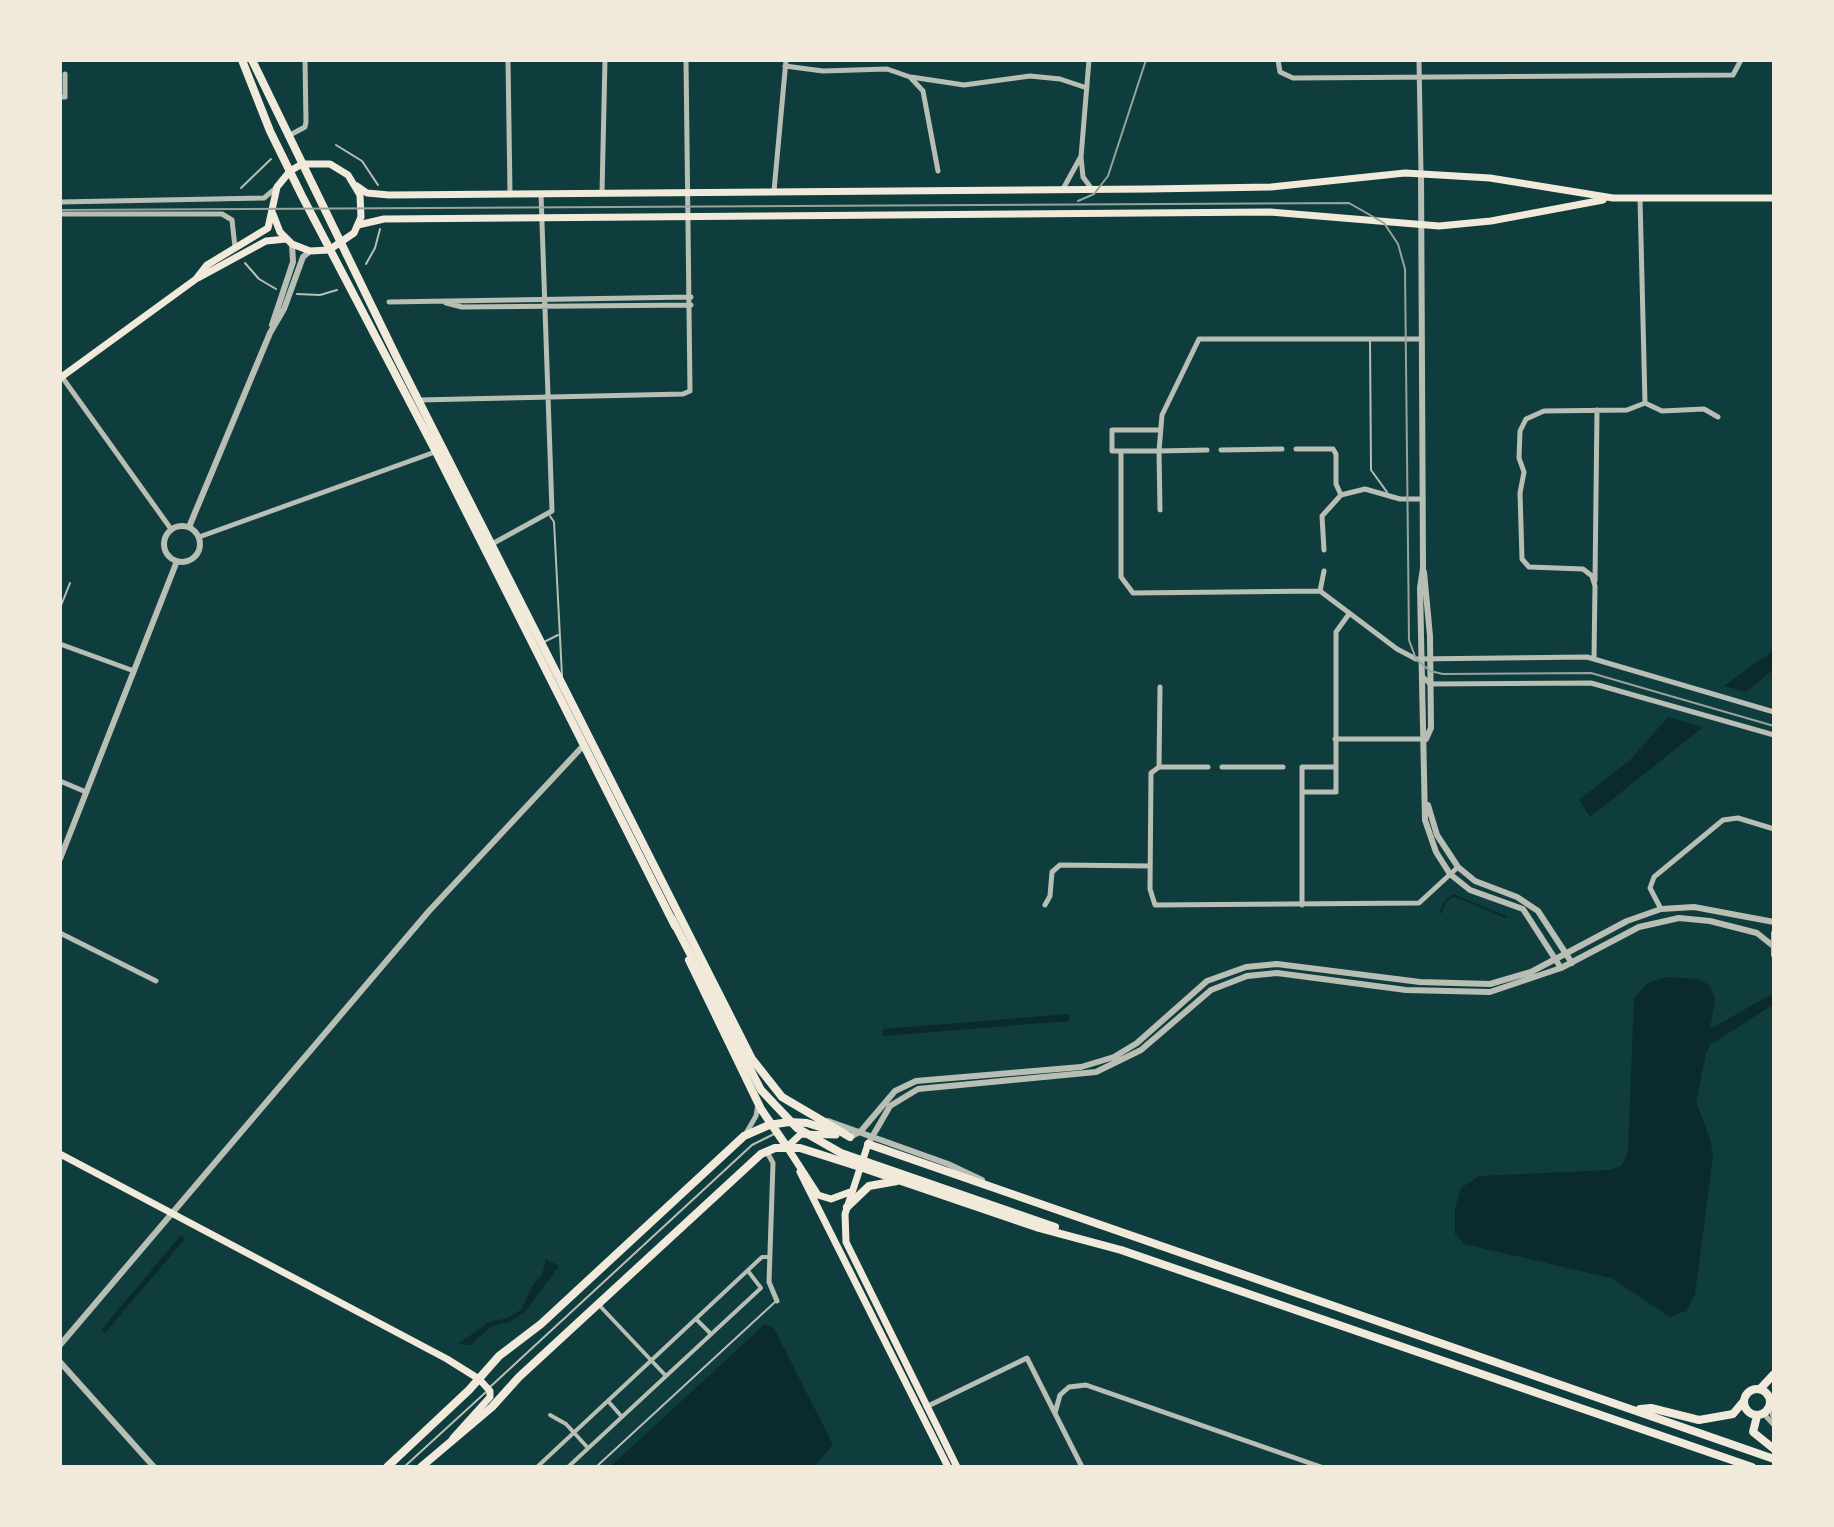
<!DOCTYPE html>
<html>
<head>
<meta charset="utf-8">
<style>
  body { margin:0 }
  #map { position:relative; width:1834px; height:1527px; overflow:hidden; background:#0f3d3e; font-family:Roboto,sans-serif }
  canvas { display:block }
  .frame { position:absolute; inset:0; border:62px solid #f1e9da; pointer-events:none }
</style>
</head>
<body>
<div id="map">
<canvas width="1834" height="1527"></canvas>
<div class="frame"></div>
</div>
<script>
const context = document.querySelector('canvas').getContext('2d');
context.lineJoin = 'round';
function fillPath(path, color) {
  context.fillStyle = color;
  context.fill(path, 'evenodd');
}
function toPath(rows) {
  const path = new Path2D();
  for (const r of rows) {
    if (r.length === 3) {
      path.moveTo(r[0] + r[2], r[1]);
      path.arc(r[0], r[1], r[2], 0, 2 * Math.PI);
      continue;
    }
    path.moveTo(r[0], r[1]);
    for (let i = 2; i < r.length; i += 2) path.lineTo(r[i], r[i + 1]);
  }
  return path;
}
function strokePath(path, color, width, dash) {
  context.strokeStyle = color;
  context.lineWidth = width;
  context.lineCap = dash ? 'butt' : 'round';
  context.setLineDash(dash || []);
  context.stroke(path);
}
const water = toPath([
  [1774,650,1774,669,1746,692,1724,686],
  [1668,717,1703,727,1590,817,1579,800,1631,759],
  [1668,977,1698,979,1709,985,1715,999,1710,1029,1774,993,1774,1004,1710,1045,1706,1053,1696,1102,1710,1139,1713,1156,1695,1295,1686,1311,1670,1317,1611,1278,1464,1244,1455,1234,1455,1208,1461,1188,1479,1176,1610,1170,1622,1165,1628,1152,1634,999,1647,983],
  [1069,1014,1069,1021,883,1036,883,1029],
  [181,1235,185,1239,105,1333,101,1330],
  [546,1259,559,1266,524,1313,509,1322,491,1326,471,1345,458,1344,489,1322,508,1318,522,1309,532,1286,542,1275],
  [765,1324,774,1328,833,1445,813,1467,610,1467]
]);
const stream = toPath([
  [1440,913,1445,902,1453,895,1506,917]
]);
const service = toPath([
  [336,145,362,161,378,185],
  [241,188,271,159],
  [245,263,259,279,276,289],
  [366,264,375,248,380,229],
  [297,294,320,295,337,290],
  [1370,340,1371,470,1387,492],
  [550,516,554,522,562,676],
  [60,608,70,583],
  [544,642,558,635],
  [490,1387,752,1145,774,1134],
  [404,1467,486,1392],
  [596,1467,775,1302]
]);
const pedestrian = toPath([
  [599,1305,666,1376],
  [696,1319,711,1334],
  [608,1401,622,1417],
  [550,1415,566,1424,588,1448],
  [537,1467,762,1257,768,1257],
  [568,1467,761,1288,748,1271]
]);
const minor = toPath([
  [508,60,510,193],
  [1089,60,1081,157,1083,177,1091,188],
  [1278,60,1280,72,1293,78,1733,75,1741,60],
  [1419,60,1421,173],
  [785,66,823,71,887,69,910,77,923,91,938,171],
  [911,77,964,85,1030,76,1060,79,1087,88],
  [60,97,65,97,65,74],
  [290,135,305,127,306,122,305,60],
  [1063,189,1080,158],
  [774,191,786,60],
  [602,193,605,60],
  [1640,198,1645,403],
  [60,202,264,198,276,188],
  [60,214,222,214,232,220,235,247],
  [389,302,691,297],
  [446,303,462,307,691,305],
  [62,377,171,529],
  [419,400,683,394,690,391,686,60],
  [1645,403,1662,411,1704,409,1718,417],
  [1159,430,1112,430,1112,451,1159,451,1162,415,1199,339,1422,339],
  [1296,449,1333,449,1336,454,1336,484,1341,495],
  [1221,450,1282,449],
  [1121,451,1121,577,1133,593,1320,591],
  [1160,510,1159,451,1207,450],
  [199,537,435,452],
  [492,544,552,511,541,194],
  [1324,550,1322,516,1341,495,1365,489,1400,499,1423,499],
  [1324,571,1320,591,1397,649,1416,659,1587,657,1774,712],
  [1595,581,1597,410],
  [60,644,134,671],
  [1594,659,1595,586,1592,576,1583,569,1529,567,1522,559,1520,493,1524,472,1519,458,1520,431,1526,419,1544,411,1627,410,1645,403],
  [1422,676,1430,684,1591,683,1774,735],
  [1335,739,1425,739],
  [1159,767,1151,773,1150,889,1155,905,1419,903,1458,867],
  [1159,767,1160,687],
  [1159,767,1208,767],
  [1222,767,1283,767],
  [60,781,86,792],
  [1302,792,1336,792,1336,632,1349,614],
  [1045,905,1050,896,1052,872,1060,865,1150,866],
  [1302,905,1302,767,1335,767],
  [1661,909,1650,888,1654,877,1723,820,1738,818,1774,829],
  [60,933,156,981],
  [745,1135,756,1116,758,1104],
  [767,1152,773,1163,769,1282,777,1301],
  [926,1407,1027,1358,1082,1467],
  [1769,1407,1774,1418],
  [1055,1413,1060,1395,1069,1387,1086,1385,1321,1467],
  [1764,1414,1774,1425]
]);
const tertiary = toPath([
  [1421,173,1423,568,1420,588,1425,820,1436,852,1450,874,1470,890,1523,909,1561,968],
  [272,325,293,262,292,244],
  [182,544,18],
  [189,527,270,333,284,309,303,257,310,251],
  [1424,572,1430,636,1431,728,1426,739],
  [1428,805,1437,835,1458,867,1475,881,1517,897,1538,911,1572,963],
  [60,859,177,561],
  [1774,933,1774,955],
  [828,1121,948,1164,982,1180],
  [850,1137,861,1131,895,1091,916,1081,1081,1067,1114,1057,1137,1043,1207,981,1246,967,1277,964,1420,982,1490,984,1531,972,1627,921,1661,909,1694,907,1774,922],
  [868,1144,890,1106,918,1089,1096,1072,1141,1050,1211,990,1247,976,1277,973,1406,990,1490,992,1561,968,1639,927,1679,918,1710,921,1757,933,1772,945],
  [60,1345,429,911,583,746],
  [60,1362,154,1467]
]);
const secondary = toPath([
  [357,186,367,193,389,195,1148,189,1271,187,1405,173,1490,178,1613,198,1774,198],
  [358,225,384,219,1270,212,1439,226,1491,221,1603,200],
  [198,278,266,241,286,239],
  [60,378,196,279,207,265,268,228,277,187,290,171,302,164,330,164,348,175,360,195,361,217,354,233,329,250,310,251,292,244,280,232,273,214],
  [836,1135,801,1134,787,1147,818,1195,831,1199,850,1192],
  [868,1144,845,1214,846,1242,957,1467],
  [60,1154,447,1359,479,1379,490,1391,490,1397,453,1438],
  [800,1172,948,1467]
]);
const primary = toPath([
  [242,60,270,131,302,196,436,452,675,926],
  [252,60,398,360,752,1059,782,1097,850,1137],
  [689,960,761,1109,787,1147],
  [387,1467,469,1390,499,1356,541,1324,744,1136,769,1125,789,1122,807,1123,836,1132],
  [421,1467,492,1407,519,1377,761,1154,775,1148,800,1148,860,1167]
]);
const trunk = toPath([
  [672,919,761,1090,797,1128,841,1153,1055,1227],
  [868,1144,1774,1459],
  [860,1167,1039,1228,1121,1250,1752,1467],
  [847,1207,869,1186,897,1181],
  [1757,1402,13],
  [1760,1389,1774,1374],
  [1640,1409,1651,1408,1699,1420,1733,1414,1743,1402],
  [1757,1416,1753,1432,1774,1449]
]);
const tram = toPath([
  [1078,201,1094,194,1108,176,1146,60],
  [60,210,1349,203,1384,223,1398,244,1405,269,1409,640,1416,659,1430,671,1443,674,1591,673,1774,726]
]);
fillPath(water, '#0a2a2b');
strokePath(stream, '#0a2a2b', 2);
strokePath(service, '#b8beb3', 2);
strokePath(pedestrian, '#b8beb3', 4);
strokePath(minor, '#b8beb3', 5);
strokePath(tertiary, '#b8beb3', 6);
strokePath(secondary, '#f1e9da', 7);
strokePath(primary, '#f1e9da', 8);
strokePath(trunk, '#f1e9da', 8);
strokePath(tram, '#97a49c', 2);
</script>
</body>
</html>
